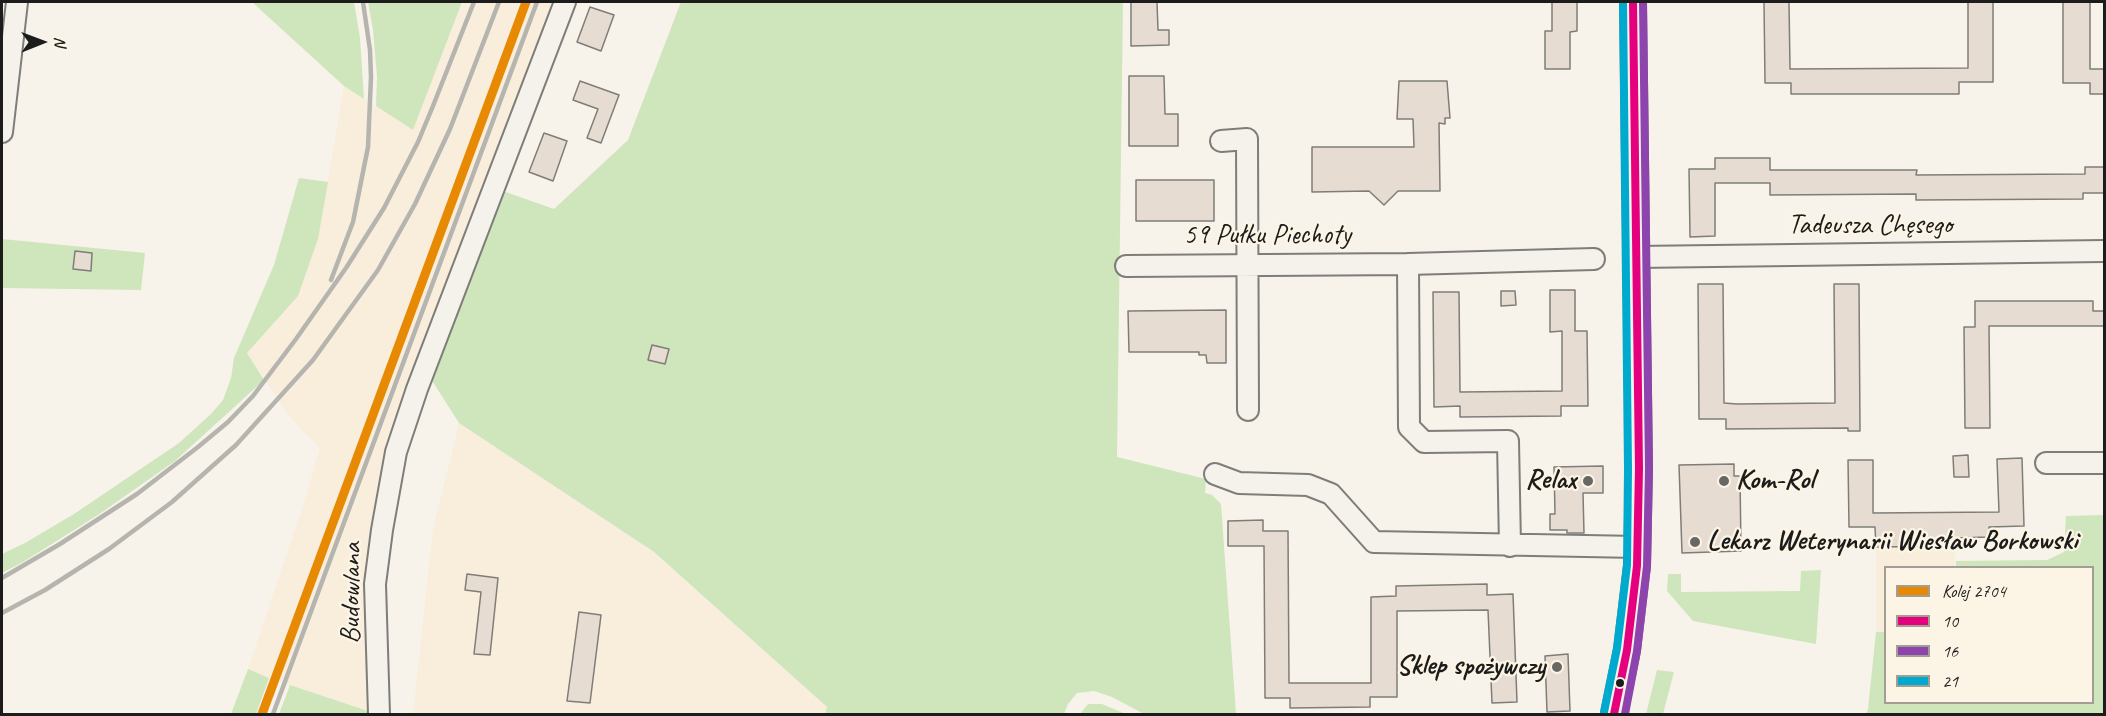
<!DOCTYPE html>
<html>
<head>
<meta charset="utf-8">
<style>
  body { margin:0 }
  #map { position:relative; width:2106px; height:716px; overflow:hidden; background:#f7f3ea; font-family:Caveat,sans-serif }
  canvas { display:block }
  .frame { position:absolute; inset:0; border:3px solid #1c1c1c; pointer-events:none }
  .legend { position:absolute; left:1884px; top:566px; width:210px; height:138px; box-sizing:border-box; background:#fcf5e5; border:2px solid #a29e95; margin:0; padding:8px 10px; list-style:none; font-size:18px; color:#1c1c1c }
  .legend li { display:flex; align-items:center; gap:12px; height:30px }
  .legend b { width:30px; border:2px solid #a29e95 }
  .north { position:absolute; left:12px; top:12px; width:60px; height:60px; -webkit-text-stroke:4px #fcf5e5; paint-order:stroke; rotate:89deg; font-size:16px; font-weight:700; line-height:24px; text-align:center; color:#1c1c1c }
  .north::after { content:''; display:block; margin:auto; width:21px; height:27px; background:#1c1c1c; clip-path:polygon(50% 0,100% 100%,50% 72%,0 100%) }
</style>
</head>
<body>
<div id="map">
<canvas width="2106" height="716"></canvas>
<div class="frame"></div>
<ul class="legend">
<li><b style="height:8px;background:#e88903"></b>Kolej 2704</li>
<li><b style="height:8px;background:#e5007d"></b>10</li>
<li><b style="height:8px;background:#8e44ad"></b>16</li>
<li><b style="height:8px;background:#00a9ce"></b>21</li>
</ul>
<div class="north">N</div>
</div>
<script>
const context = document.querySelector('canvas').getContext('2d');
context.lineJoin = 'round';
function fillPath(path, color) {
  context.fillStyle = color;
  context.fill(path, 'evenodd');
}
function toPath(rows) {
  const path = new Path2D();
  for (const r of rows) {
    path.moveTo(r[0], r[1]);
    for (let i = 2; i < r.length; i += 2) path.lineTo(r[i], r[i + 1]);
  }
  return path;
}
function strokePath(path, color, width, dash) {
  context.strokeStyle = color;
  context.lineWidth = width;
  context.lineCap = dash ? 'butt' : 'round';
  context.setLineDash(dash || []);
  context.stroke(path);
}
function label(font, color, halo, rows, align = 'center') {
  context.font = font + ' Caveat,sans-serif';
  context.lineWidth = 4.5;
  context.setLineDash([]);
  context.textBaseline = 'middle';
  context.strokeStyle = halo;
  context.fillStyle = color;
  for (const [text, x, y, turn = 0] of rows) {
    context.save();
    context.translate(x, y);
    context.rotate((+turn || 0) * Math.PI / 180);
    context.textAlign = isNaN(turn) ? turn : align;
    if (halo) context.strokeText(text, 0, 0);
    context.fillText(text, 0, 0);
    context.restore();
  }
}
const built = toPath([
  [462,2,554,2,410,386,391,446,371,712,270,678,248,669,302,509,320,448,288,415,247,353,298,296,318,239,344,86,413,130],
  [459,423,653,552,827,707,825,714,413,714,433,529],
  [1955,538,1955,567,1886,568,1885,632,1876,632,1876,539]
]);
const green = toPath([
  [252,2,354,2,360,38,364,99,344,86],
  [368,2,462,2,413,130,376,106,377,77,373,30],
  [681,2,1123,2,1117,457,1206,479,1205,493,1212,495,1221,504,1236,714,1144,714,1112,697,1094,691,1077,693,1068,704,1064,714,825,714,827,707,654,552,459,423,431,379,500,190,554,209,628,140],
  [299,178,328,182,318,239,298,296,247,353,264,380,175,461,98,515,23,562,2,573,2,554,25,543,74,514,179,443,211,414,223,400,231,378,234,358,274,265],
  [2,239,145,253,141,290,2,288],
  [2104,515,2104,714,1866,714,1868,709,1876,632,1885,632,1886,702,2092,702,2092,568,1956,567,1956,561,2047,560,2064,552,2066,516],
  [1821,570,1816,644,1693,621,1667,591,1668,574,1681,574,1681,592,1800,591,1801,571],
  [248,669,269,678,256,714,231,714],
  [1657,670,1674,672,1663,714,1646,714],
  [290,685,371,712,371,714,279,714],
  [1088,704,1102,704,1126,714,1080,714]
]);
const building = toPath([
  [1131,2,1157,2,1158,30,1169,30,1169,45,1131,46,1131,2],
  [1552,2,1577,2,1577,31,1570,32,1570,69,1545,69,1545,31,1552,31,1552,2],
  [1764,2,1789,2,1790,69,1968,68,1968,2,1993,2,1993,82,1959,82,1959,94,1791,94,1791,83,1765,83,1764,2],
  [2063,2,2090,2,2090,69,2104,69,2104,94,2090,94,2090,83,2063,83,2063,2],
  [590,7,614,15,601,51,577,42,590,7],
  [1129,76,1164,76,1165,114,1178,114,1178,146,1129,146,1129,76],
  [580,81,619,95,601,143,587,138,598,109,573,100,580,81],
  [1399,81,1447,81,1450,118,1445,118,1445,124,1439,123,1440,191,1398,191,1384,205,1369,191,1312,192,1312,147,1414,147,1413,119,1397,119,1399,81],
  [544,133,567,141,553,181,529,172,544,133],
  [1715,158,1770,158,1770,170,1917,170,1916,175,2085,174,2085,167,2104,167,2104,193,2083,193,2083,199,1916,200,1916,194,1770,195,1770,183,1715,183,1715,236,1690,237,1689,169,1715,169,1715,158],
  [1136,180,1214,180,1214,221,1136,221,1136,180],
  [75,251,92,253,91,271,73,269,75,251],
  [1698,284,1723,284,1724,403,1737,404,1835,403,1834,284,1859,284,1860,431,1848,431,1848,428,1726,429,1726,419,1699,419,1698,284],
  [1550,290,1575,290,1575,331,1587,331,1588,406,1561,406,1561,416,1460,417,1460,406,1434,407,1433,292,1459,292,1460,392,1562,391,1562,331,1550,332,1550,290],
  [1501,291,1515,291,1516,305,1501,306,1501,291],
  [1975,301,2093,301,2093,311,2104,311,2104,326,1989,326,1990,428,1965,428,1964,327,1975,327,1975,301],
  [1226,310,1226,363,1207,363,1206,355,1199,355,1199,352,1129,352,1128,311,1226,310],
  [652,345,669,349,665,364,648,360,652,345],
  [1968,455,1969,477,1954,477,1953,456,1968,455],
  [2022,458,2024,526,1989,527,1989,537,1955,538,1956,546,1876,547,1875,527,1849,527,1848,460,1873,460,1873,513,1999,512,1997,459,2022,458],
  [1734,464,1734,476,1740,476,1741,551,1682,553,1679,465,1734,464],
  [1603,466,1603,493,1583,493,1584,533,1567,533,1567,530,1550,530,1550,514,1555,514,1554,467,1603,466],
  [1263,520,1263,531,1288,531,1289,683,1371,683,1371,597,1396,596,1396,586,1487,584,1487,595,1513,594,1517,702,1492,703,1488,610,1397,611,1397,697,1370,697,1370,707,1290,708,1290,698,1265,698,1264,546,1228,546,1228,521,1263,520],
  [467,574,498,578,490,655,474,654,481,592,465,590,467,574],
  [579,612,601,615,590,703,567,701,579,612],
  [1568,654,1570,711,1547,712,1545,656,1568,654]
]);
const minor = toPath([
  [2,132,17,2],
  [1221,141,1247,139,1248,410],
  [1636,257,2104,251],
  [1408,264,1594,259],
  [1126,266,1408,264,1409,427,1424,442,1508,441,1510,546],
  [2046,463,2104,463],
  [1215,474,1239,483,1308,485,1331,494,1374,542,1638,547],
  [379,714,375,584,382,530,396,452,417,389,565,2]
]);
const tertiary = toPath([
  [1614,714,1627,650,1637,566,1639,469,1633,2]
]);
const rail = toPath([
  [331,280,353,222,368,147,371,77,370,50,363,2],
  [2,578,60,544,137,494,198,447,228,422,253,396,296,339,346,268,384,208,418,142,433,106,474,2],
  [2,613,45,590,109,549,172,502,236,445,313,360,378,270,415,204,450,129,499,2],
  [273,714,537,2]
]);
const bus1 = toPath([
  [1614,714,1627,650,1637,566,1639,469,1633,2]
]);
const bus2 = toPath([
  [1625,714,1637,651,1647,566,1649,469,1643,2]
]);
const bus3 = toPath([
  [1604,712,1617,648,1627,565,1628,469,1623,2]
]);
const rail1 = toPath([
  [262,714,526,2]
]);
const markers = [
  [1588,481,6,"#696764"],
  [1724,481,6,"#696764"],
  [1695,542,6,"#696764"],
  [1557,667,6,"#696764"],
  [1620,683,5,"#1c1c1c"]
];
const streetNames = [
  ["Tadeusza Chęsego",1870,226],
  ["59 Pułku Piechoty",1267,236],
  ["Budowlana",352,593,-89]
];
const poiNames = [
  ["Relax",1576,481],
  ["Kom-Rol",1736,481,"left"],
  ["Lekarz Weterynarii Wiesław Borkowski",1707,542,"left"],
  ["Sklep spożywczy",1545,667]
];
fillPath(built, '#f9eddc');
fillPath(green, '#cfe5bc');
fillPath(building, '#e7dcd1');
strokePath(building, '#7f7d79', 1.5);
strokePath(minor, '#7f7d79', 24);
strokePath(tertiary, '#7f7d79', 28);
strokePath(minor, '#f5f2ec', 20);
strokePath(tertiary, '#f5f2ec', 24);
strokePath(rail, '#b6b4af', 4.5);
strokePath(bus1, '#e5007d', 8);
strokePath(bus2, '#8e44ad', 8);
strokePath(bus3, '#00a9ce', 8);
strokePath(rail1, '#e88903', 9);
for (const [x, y, r, color] of markers) {
  const dot = new Path2D();
  dot.arc(x, y, r, 0, 2 * Math.PI);
  context.fillStyle = color;
  context.fill(dot);
  strokePath(dot, '#fcf5e5', 2);
}
label('28px', '#1c1c1c', '#fcf5e5', streetNames);
label('bold 28px', '#1c1c1c', '#fcf5e5', poiNames, 'right');
</script>
</body>
</html>
